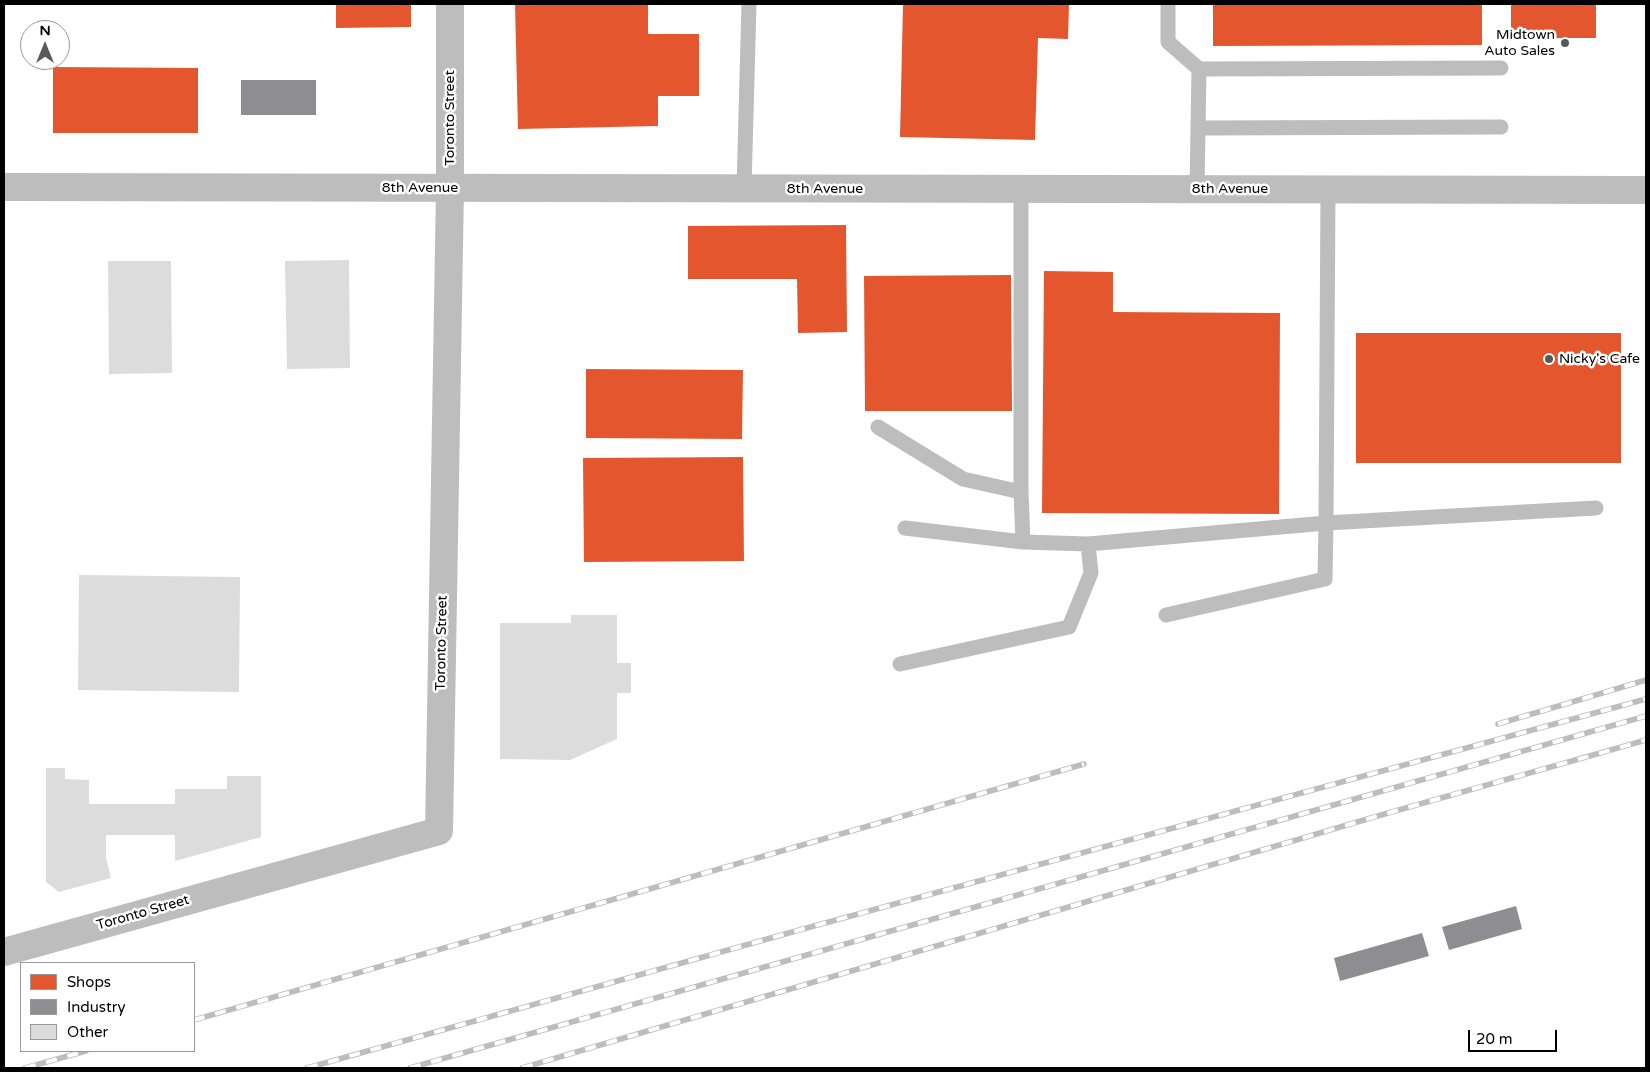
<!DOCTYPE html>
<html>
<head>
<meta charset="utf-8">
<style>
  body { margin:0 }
  #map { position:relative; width:1650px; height:1072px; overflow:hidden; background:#fff; font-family:"Varela Round",sans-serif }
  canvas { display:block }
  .frame { position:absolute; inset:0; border:5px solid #000; pointer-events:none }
  .legend { position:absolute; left:20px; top:962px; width:175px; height:90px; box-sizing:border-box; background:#fff; border:1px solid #999; margin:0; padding:6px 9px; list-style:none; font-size:15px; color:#000 }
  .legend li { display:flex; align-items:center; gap:10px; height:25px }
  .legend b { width:25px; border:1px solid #999 }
  .north { position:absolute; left:20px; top:20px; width:50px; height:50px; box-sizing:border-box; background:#fff; border:1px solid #999; border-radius:50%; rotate:0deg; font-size:14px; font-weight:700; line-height:20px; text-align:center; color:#000 }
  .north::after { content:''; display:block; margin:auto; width:18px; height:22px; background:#595959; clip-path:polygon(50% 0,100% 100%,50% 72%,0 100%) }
  .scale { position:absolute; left:1468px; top:1030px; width:89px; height:22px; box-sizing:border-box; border:2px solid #000; border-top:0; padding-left:6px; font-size:15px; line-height:18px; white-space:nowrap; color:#000; -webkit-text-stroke:4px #fff; paint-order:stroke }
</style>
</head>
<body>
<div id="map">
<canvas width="1650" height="1072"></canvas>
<div class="frame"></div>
<ul class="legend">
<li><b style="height:14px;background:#e4572e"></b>Shops</li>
<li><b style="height:14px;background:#8d8d92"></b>Industry</li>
<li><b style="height:14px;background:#dcdcdc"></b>Other</li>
</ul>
<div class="north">N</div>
<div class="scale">20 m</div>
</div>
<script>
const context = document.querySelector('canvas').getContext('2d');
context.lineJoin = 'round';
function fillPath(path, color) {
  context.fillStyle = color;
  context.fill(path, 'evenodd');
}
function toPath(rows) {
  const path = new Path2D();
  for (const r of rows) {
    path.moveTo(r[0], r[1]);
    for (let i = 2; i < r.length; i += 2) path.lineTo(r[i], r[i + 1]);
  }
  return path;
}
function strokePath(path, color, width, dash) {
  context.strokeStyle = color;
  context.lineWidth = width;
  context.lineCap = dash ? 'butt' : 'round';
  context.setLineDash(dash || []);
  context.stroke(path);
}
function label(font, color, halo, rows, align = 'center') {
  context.font = font + ' "Varela Round",sans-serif';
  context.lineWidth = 5;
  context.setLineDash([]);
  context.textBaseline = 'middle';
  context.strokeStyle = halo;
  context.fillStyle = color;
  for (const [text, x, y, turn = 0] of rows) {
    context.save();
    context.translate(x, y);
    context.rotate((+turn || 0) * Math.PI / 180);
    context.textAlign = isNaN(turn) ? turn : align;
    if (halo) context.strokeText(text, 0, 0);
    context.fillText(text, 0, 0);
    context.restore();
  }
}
const shops = toPath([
  [336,4,411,4,411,27,336,28],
  [515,4,648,4,648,34,699,34,699,96,658,96,658,126,518,129],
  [903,4,1069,4,1068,39,1038,38,1035,140,900,137],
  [1213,4,1482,4,1482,45,1213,46],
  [1511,4,1596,4,1596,38,1511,38],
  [53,67,198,68,198,133,53,133],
  [846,225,847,332,798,333,797,279,688,279,688,226],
  [1044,271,1113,272,1113,312,1280,313,1279,514,1042,513],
  [1011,275,1012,411,865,411,864,276],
  [1356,333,1621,333,1621,463,1356,463],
  [586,369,743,370,742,439,586,438],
  [743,457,744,561,584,562,583,458]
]);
const industry = toPath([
  [241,80,316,80,316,115,241,115],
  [1516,906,1522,929,1449,950,1442,927],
  [1422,933,1429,956,1340,981,1334,958]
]);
const building = toPath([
  [349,260,350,368,287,369,285,261],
  [108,261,171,261,172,373,109,374],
  [79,575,240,577,239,692,78,690],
  [571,615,617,615,617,663,631,663,631,693,617,693,617,739,570,760,500,759,500,623,571,623],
  [46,768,65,768,65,779,89,780,89,804,175,804,175,789,227,789,227,776,261,776,261,837,175,861,175,835,106,835,106,858,111,878,59,892,46,882]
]);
const service = toPath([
  [1168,4,1168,42,1199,69,1197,189],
  [1199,69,1501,68],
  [1198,128,1501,127],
  [744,188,749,4],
  [1021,189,1021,492,1023,542,1088,544,1326,523,1325,579,1166,615],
  [1328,190,1326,523,1596,508],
  [878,427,963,479,1021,492],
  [905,528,1023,542],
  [900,664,1069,627,1091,573,1088,544]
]);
const minor = toPath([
  [4,952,439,831,450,188,450,4]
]);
const tertiary = toPath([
  [4,187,1646,190]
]);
const rail = toPath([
  [1498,724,1646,680],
  [194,1020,1084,764],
  [25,1068,86,1051],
  [307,1068,803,929,1646,699],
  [410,1068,1646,716],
  [522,1068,1381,815,1646,740]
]);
const markers = [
  [1565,43,5,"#595959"],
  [1549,359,5,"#595959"]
];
const poiNames = [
  ["Midtown",1555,35],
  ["Auto Sales",1555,51],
  ["Nicky's Cafe",1559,359,"left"]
];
const streetNames = [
  ["Toronto Street",450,118,-90],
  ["8th Avenue",420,188],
  ["8th Avenue",825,189],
  ["8th Avenue",1230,189],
  ["Toronto Street",442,643,-89],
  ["Toronto Street",143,913,-16]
];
fillPath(shops, '#e4572e');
fillPath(industry, '#8d8d92');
fillPath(building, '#dcdcdc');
strokePath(service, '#bdbdbd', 15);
strokePath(minor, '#bdbdbd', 28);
strokePath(tertiary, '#bdbdbd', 28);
strokePath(rail, '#bdbdbd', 5.5);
strokePath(rail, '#fff', 4, [11]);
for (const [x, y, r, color] of markers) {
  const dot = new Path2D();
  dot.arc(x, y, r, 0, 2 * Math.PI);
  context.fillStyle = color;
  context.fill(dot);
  strokePath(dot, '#fff', 2);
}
label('14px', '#000', '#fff', poiNames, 'right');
label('14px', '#000', '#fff', streetNames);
</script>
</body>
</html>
